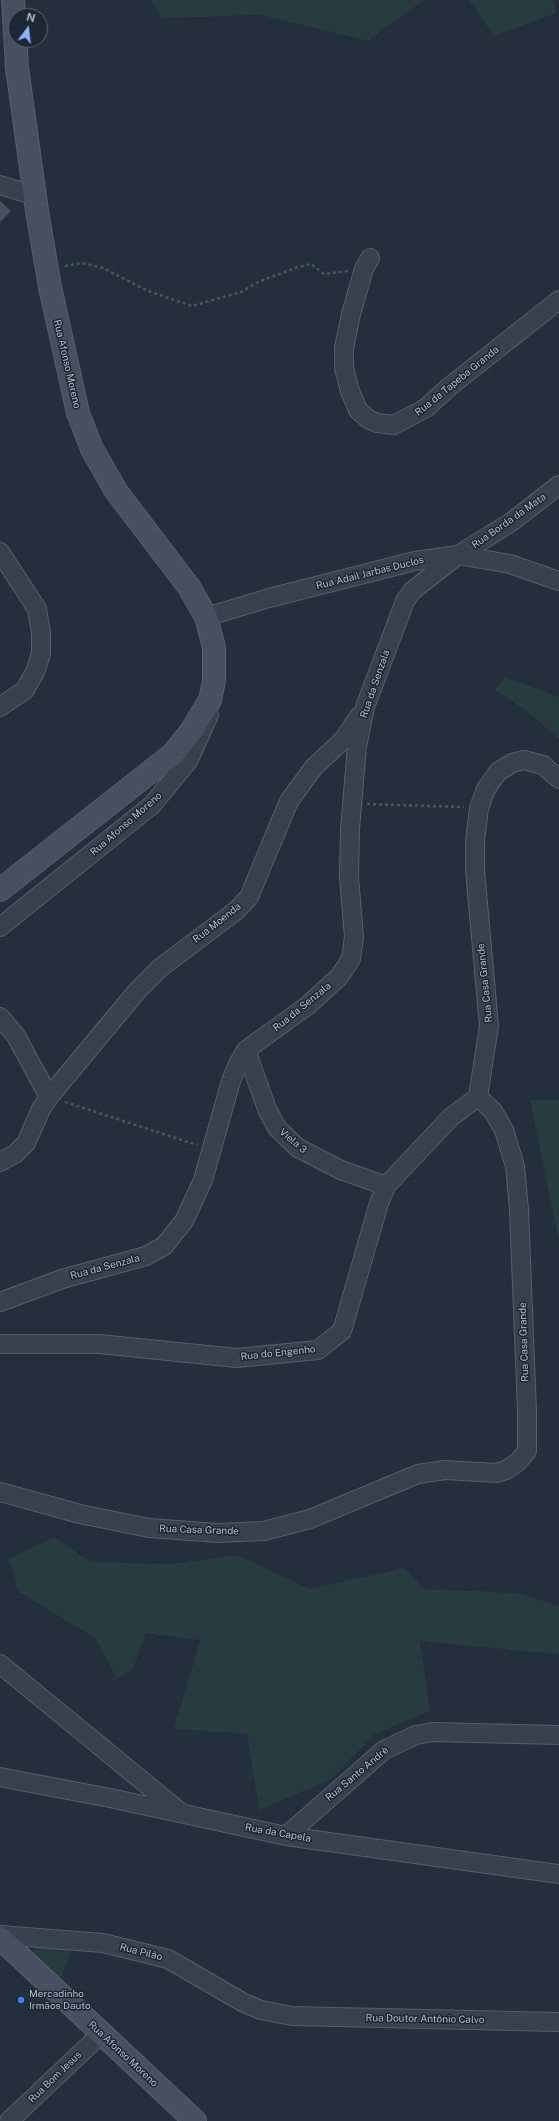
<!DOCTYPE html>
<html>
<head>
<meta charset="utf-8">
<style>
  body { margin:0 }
  #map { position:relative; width:559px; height:2121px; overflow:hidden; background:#242f3e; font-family:"Public Sans",sans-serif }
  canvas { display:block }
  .north { position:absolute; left:8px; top:8px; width:40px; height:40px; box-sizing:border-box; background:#1d2633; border:1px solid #59626f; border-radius:50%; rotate:15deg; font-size:11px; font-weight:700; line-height:16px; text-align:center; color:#b4bcc9 }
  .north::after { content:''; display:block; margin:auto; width:14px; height:18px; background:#8ab4f8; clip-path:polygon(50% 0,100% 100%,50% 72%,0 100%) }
</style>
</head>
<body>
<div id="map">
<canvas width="559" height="2121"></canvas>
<div class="north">N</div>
</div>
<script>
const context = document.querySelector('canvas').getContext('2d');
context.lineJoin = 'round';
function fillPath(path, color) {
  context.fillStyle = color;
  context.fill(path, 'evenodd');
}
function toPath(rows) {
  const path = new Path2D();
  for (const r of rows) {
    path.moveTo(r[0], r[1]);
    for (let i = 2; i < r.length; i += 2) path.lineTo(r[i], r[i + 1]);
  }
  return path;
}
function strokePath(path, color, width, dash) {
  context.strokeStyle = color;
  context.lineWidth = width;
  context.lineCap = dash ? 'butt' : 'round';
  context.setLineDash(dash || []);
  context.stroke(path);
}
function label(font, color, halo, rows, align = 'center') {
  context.font = font + ' "Public Sans",sans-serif';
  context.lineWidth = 3;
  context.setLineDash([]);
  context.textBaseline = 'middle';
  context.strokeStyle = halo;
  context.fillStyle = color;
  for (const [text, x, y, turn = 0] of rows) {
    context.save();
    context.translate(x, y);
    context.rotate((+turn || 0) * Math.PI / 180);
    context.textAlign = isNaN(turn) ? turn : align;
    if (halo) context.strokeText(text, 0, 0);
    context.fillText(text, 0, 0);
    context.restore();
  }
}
const green = toPath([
  [150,0,424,0,368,41,261,15,162,18],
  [469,0,554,0,556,13,494,36],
  [505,677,559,697,559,739,528,712,495,690],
  [530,1100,559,1100,559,1241],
  [54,1537,91,1562,172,1564,238,1555,309,1589,404,1568,424,1589,518,1593,559,1606,559,1652,556,1654,420,1641,430,1711,375,1734,330,1780,259,1810,247,1734,174,1729,200,1640,146,1633,133,1669,117,1679,95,1638,19,1592,9,1559],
  [39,1943,72,1948,60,1981,31,1956]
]);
const building = toPath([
  [0,201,11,211,0,222]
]);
const path = toPath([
  [65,266,82,263,103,268,148,291,192,306,241,292,258,282,295,268,311,264,324,274,348,271],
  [367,804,464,807],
  [65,1102,197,1145]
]);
const street = toPath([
  [0,185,35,196],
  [370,258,364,269,351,314,344,348,344,368,350,391,358,410,368,419,377,423,394,425,426,408,449,387,559,300],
  [0,552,37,609,41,633,41,653,36,670,25,690,0,707],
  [206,617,269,598,415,561,458,555,510,564,559,581],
  [0,927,152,805,188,761,209,715],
  [0,1017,16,1036,49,1097],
  [246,1050,267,1109,277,1128,298,1148,341,1170,386,1186],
  [478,1097,489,1026,475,870,475,841,479,808,486,789,498,772,512,763,524,760,543,765,559,779],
  [0,1162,15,1154,26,1143,41,1109,49,1097,137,991,160,968,237,910,249,897,289,801,314,767,344,739,359,716],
  [0,1302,62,1279,146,1256,164,1246,184,1221,203,1180,231,1081,238,1064,246,1050,307,1006,339,977,351,959,354,937,349,877,350,829,357,746,365,707,405,601,412,591,458,555,510,523,559,485],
  [0,1344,99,1344,237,1358,318,1350,342,1331,379,1203,386,1186,451,1117,478,1097],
  [0,1492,80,1514,149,1528,218,1533,264,1531,310,1519,418,1474,445,1470,497,1473,506,1470,518,1462,527,1451,527,1411,519,1210,515,1166,504,1130,493,1111,478,1097],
  [0,1664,179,1811],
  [0,1777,110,1798,286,1836,559,1874],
  [286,1836,384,1750,416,1735,433,1732,559,1735],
  [0,1935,103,1943,168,1959,244,2003,261,2010,292,2016,559,2022],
  [9,2121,101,2034]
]);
const secondary = toPath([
  [0,890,173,754,192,730,210,700,214,681,214,647,206,617,189,587,116,491,92,449,78,413,50,287,37,211,17,68,13,0],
  [0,1938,195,2121]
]);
const markers = [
  [21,2000,4,"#3f7fe0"]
];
const streetNames = [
  ["Rua Afonso Moreno",67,364,77],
  ["Rua da Tapeba Granda",457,381,-39],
  ["Rua Borda da Mata",509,521,-35],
  ["Rua Adail Jarbas Duclos",370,573,-14],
  ["Rua da Senzala",375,684,-71],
  ["Rua Afonso Moreno",126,824,-41],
  ["Rua Moenda",217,923,-38],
  ["Rua Casa Grande",485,983,-96],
  ["Rua da Senzala",302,1007,-39],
  ["Viela 3",293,1141,40],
  ["Rua da Senzala",105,1267,-15],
  ["Rua Casa Grande",524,1342,-92],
  ["Rua do Engenho",278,1353,-6],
  ["Rua Casa Grande",199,1530,2],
  ["Rua Santo Andrè",357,1774,-40],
  ["Rua da Capela",278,1833,10],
  ["Rua Pilão",141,1952,14],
  ["Rua Doutor Antônio Calvo",425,2019,1],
  ["Rua Afonso Moreno",123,2054,43],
  ["Rua Bom Jesus",55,2077,-44]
];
const poiNames = [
  ["Mercadinho",29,1994],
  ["Irmãos Dauto",29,2006]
];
fillPath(green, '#263c3f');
fillPath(building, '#455162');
strokePath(street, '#565f6c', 20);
strokePath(secondary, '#565f6c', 24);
strokePath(path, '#44595c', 2.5, [3, 3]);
strokePath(street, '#38414e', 18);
strokePath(secondary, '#465061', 22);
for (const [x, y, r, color] of markers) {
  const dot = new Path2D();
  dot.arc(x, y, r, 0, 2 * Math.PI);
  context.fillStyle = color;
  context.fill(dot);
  strokePath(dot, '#1d2633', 1.5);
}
label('10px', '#b4bcc9', '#1d2633', streetNames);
label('10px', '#b4bcc9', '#1d2633', poiNames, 'left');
</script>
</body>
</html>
